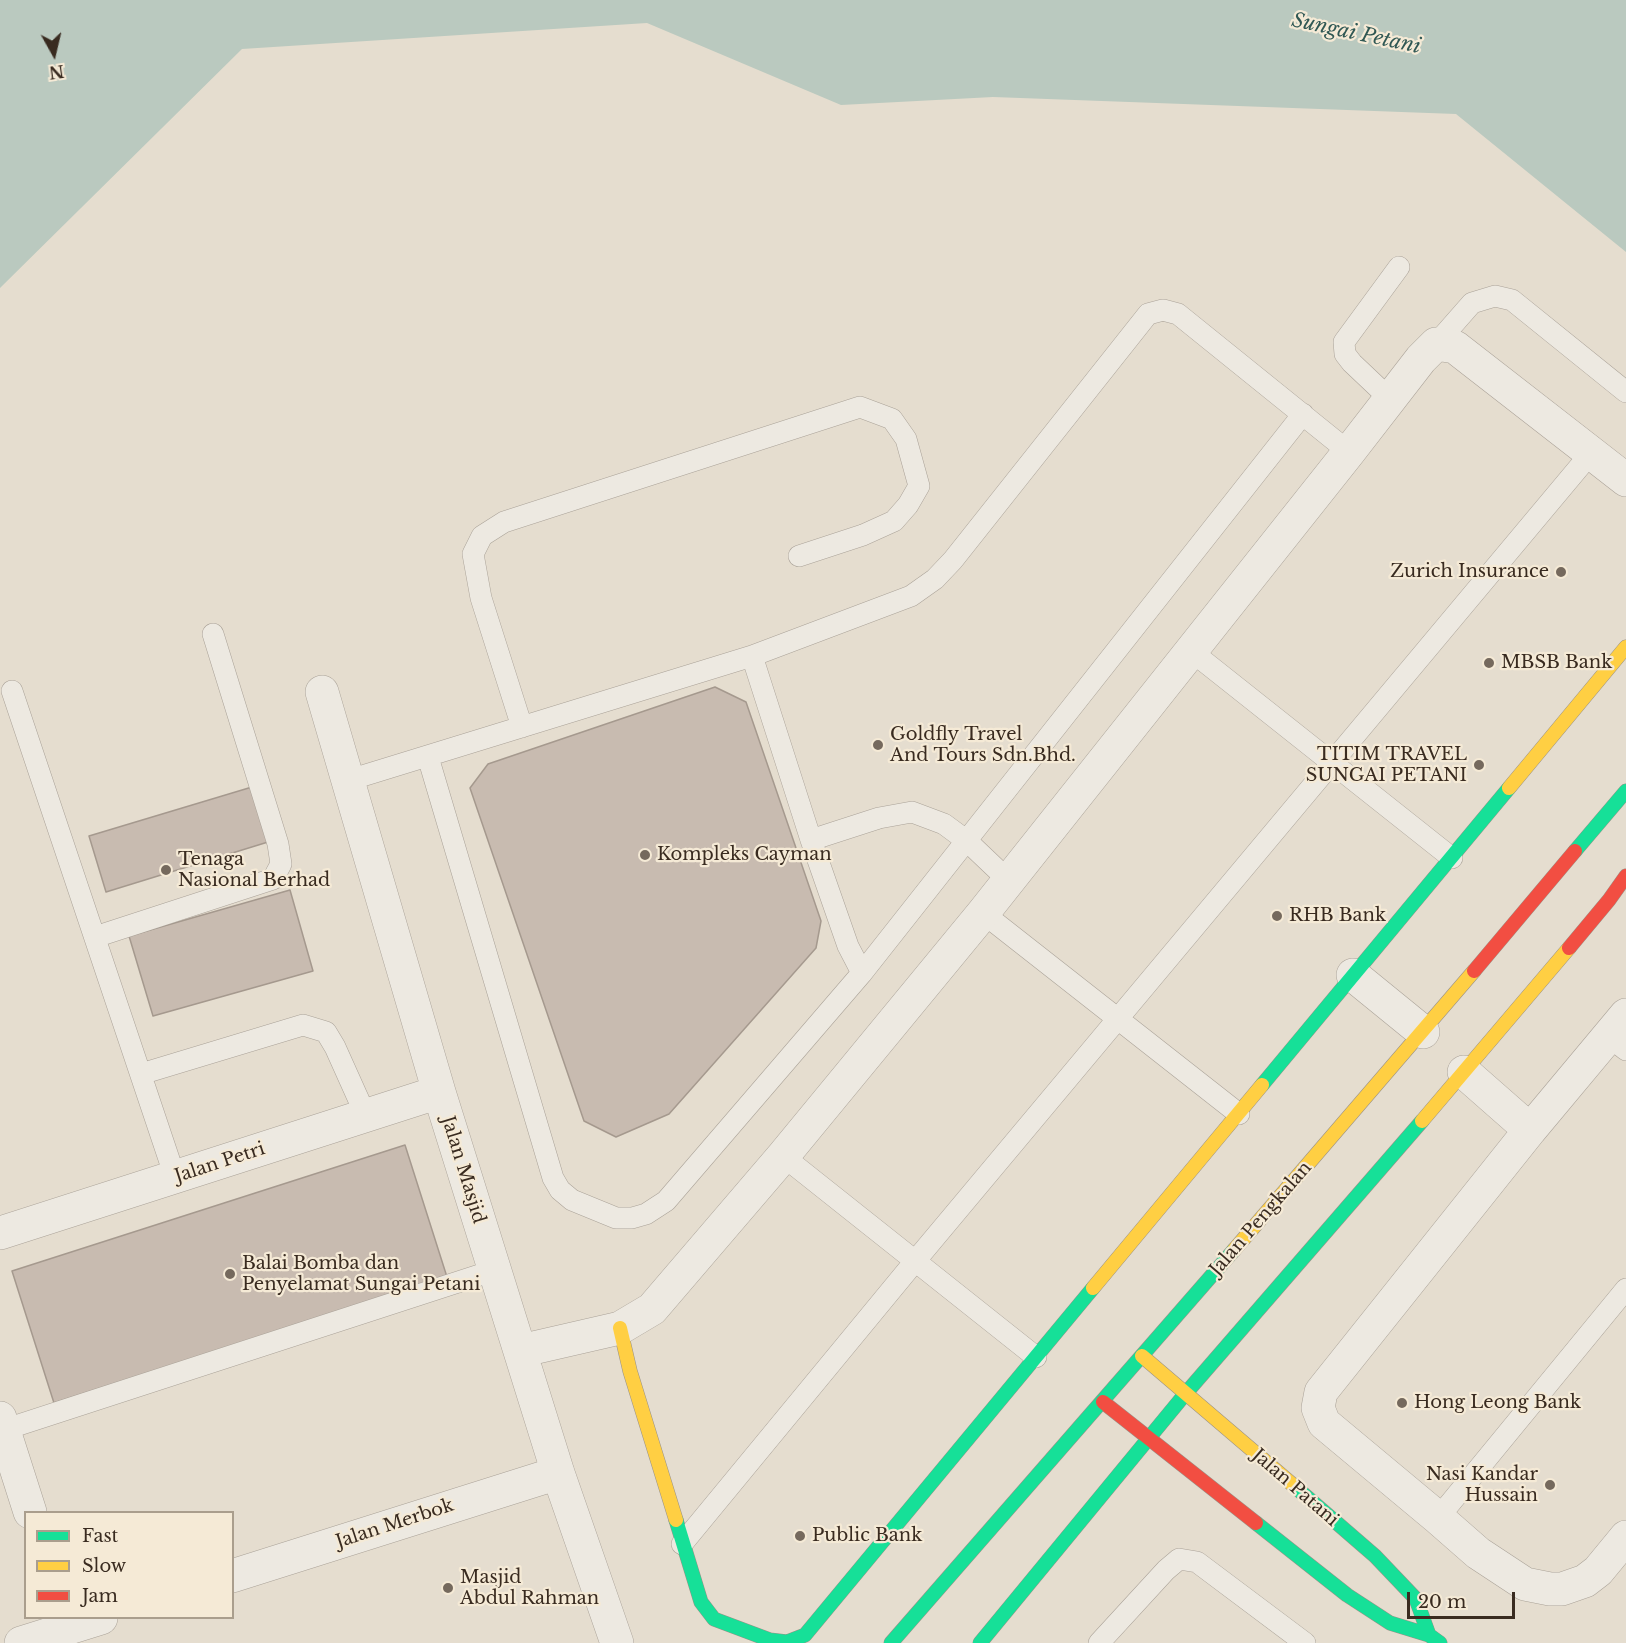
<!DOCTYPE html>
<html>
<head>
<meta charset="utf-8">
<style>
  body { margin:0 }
  #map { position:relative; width:1626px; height:1643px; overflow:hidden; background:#e5ddcf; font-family:"Libre Baskerville",serif }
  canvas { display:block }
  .legend { position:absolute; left:24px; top:1511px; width:210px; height:108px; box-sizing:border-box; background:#f5ead6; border:2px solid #aa9e8d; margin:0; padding:8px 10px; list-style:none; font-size:18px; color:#392b20 }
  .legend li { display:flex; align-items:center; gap:12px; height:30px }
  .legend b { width:30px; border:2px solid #aa9e8d }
  .north { position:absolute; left:24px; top:24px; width:60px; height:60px; -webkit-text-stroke:4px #f5ead6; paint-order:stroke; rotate:172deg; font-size:16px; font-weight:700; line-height:24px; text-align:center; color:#392b20 }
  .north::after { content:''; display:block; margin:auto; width:21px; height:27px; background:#392b20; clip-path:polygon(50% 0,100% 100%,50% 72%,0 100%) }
  .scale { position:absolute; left:1407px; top:1592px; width:108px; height:27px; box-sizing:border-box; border:3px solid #392b20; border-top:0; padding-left:8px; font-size:18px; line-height:21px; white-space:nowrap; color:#392b20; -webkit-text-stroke:4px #f5ead6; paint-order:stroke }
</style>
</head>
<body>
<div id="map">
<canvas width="1626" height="1643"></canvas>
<ul class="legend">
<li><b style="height:8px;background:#16e098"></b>Fast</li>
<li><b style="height:8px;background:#ffcf43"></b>Slow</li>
<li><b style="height:8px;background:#f24e42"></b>Jam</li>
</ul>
<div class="north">N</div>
<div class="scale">20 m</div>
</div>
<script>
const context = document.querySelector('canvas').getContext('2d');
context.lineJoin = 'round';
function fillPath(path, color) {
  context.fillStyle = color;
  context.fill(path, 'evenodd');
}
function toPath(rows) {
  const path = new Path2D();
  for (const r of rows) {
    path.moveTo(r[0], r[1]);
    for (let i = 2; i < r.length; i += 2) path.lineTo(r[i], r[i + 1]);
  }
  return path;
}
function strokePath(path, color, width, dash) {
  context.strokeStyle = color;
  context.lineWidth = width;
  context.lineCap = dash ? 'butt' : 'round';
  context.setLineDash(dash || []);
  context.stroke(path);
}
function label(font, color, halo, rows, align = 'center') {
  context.font = font + ' "Libre Baskerville",serif';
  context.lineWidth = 4.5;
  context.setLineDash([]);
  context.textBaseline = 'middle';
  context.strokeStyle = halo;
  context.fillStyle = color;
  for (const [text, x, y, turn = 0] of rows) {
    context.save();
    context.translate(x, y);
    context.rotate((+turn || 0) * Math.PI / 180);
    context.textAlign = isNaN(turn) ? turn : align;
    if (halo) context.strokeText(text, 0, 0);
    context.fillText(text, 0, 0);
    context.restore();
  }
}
const water = toPath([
  [0,0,1626,0,1626,252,1456,114,993,97,841,105,647,23,242,49,0,288]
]);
const building = toPath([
  [715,687,746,702,821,921,816,948,669,1114,616,1137,584,1121,470,788,488,764,715,687],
  [252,787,268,842,106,892,89,836,252,787],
  [290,890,313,971,153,1016,129,936,290,890],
  [405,1145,447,1277,54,1403,12,1271,405,1145]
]);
const lane = toPath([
  [1436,344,1472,303,1495,296,1512,300,1626,392],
  [1390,399,1352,363,1345,354,1344,342,1399,267],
  [1191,651,1452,858],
  [752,656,811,840,848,946,862,973],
  [12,691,175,1177],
  [522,727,481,598,473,554,482,536,504,522,860,407,892,419,906,439,919,486,908,505,894,521,863,535,799,556],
  [428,757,553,1178,560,1190,572,1200,616,1218,632,1218,646,1214,666,1201,862,973,1303,414],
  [346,781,752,656,911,596,935,579,953,560,1148,314,1163,310,1178,314,1349,452],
  [811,840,879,818,912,812,944,824,967,841,1008,880],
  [983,913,1239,1114],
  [95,937,273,879,281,864,278,844,213,634],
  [1608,1036,1626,1050],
  [141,1074,303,1025,326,1032,335,1047,366,1116],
  [783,1156,1036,1357],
  [0,1431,495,1270],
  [1438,1518,1626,1289],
  [682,1544,916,1260,1591,453],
  [1099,1643,1166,1570,1179,1559,1197,1562,1305,1643]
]);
const street = toPath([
  [322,692,439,1092,558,1473,617,1643],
  [1353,975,1423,1032],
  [1626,1015,1530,1130,1321,1392,1318,1408,1324,1423,1438,1518,1478,1553,1525,1584,1550,1589,1562,1589,1585,1581,1598,1571,1626,1537],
  [1464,1072,1530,1130],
  [0,1233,439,1092],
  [520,1351,620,1328,652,1309,783,1156,983,913,1349,452,1421,359,1436,344,1455,347,1626,480],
  [0,1418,30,1512],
  [232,1576,558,1473],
  [21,1643,101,1618]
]);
const fast = toPath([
  [1575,851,1626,791],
  [1262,1085,1509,788],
  [1293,1485,1375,1556,1416,1599,1429,1635],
  [676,1520,701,1602,714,1619,770,1640,787,1642,805,1635,1093,1288],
  [1256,1523,1347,1595,1390,1623,1429,1635,1440,1643],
  [891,1643,1234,1250],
  [980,1643,1186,1393,1422,1121]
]);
const slow = toPath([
  [1509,788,1626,647],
  [1422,1121,1569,948],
  [1234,1250,1474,971],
  [1093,1288,1262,1085],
  [620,1328,630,1371,676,1520],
  [1142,1356,1293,1485]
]);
const jam = toPath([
  [1569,948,1609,900,1626,876],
  [1474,971,1575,851],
  [1103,1402,1256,1523]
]);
const markers = [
  [1561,572,6,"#75695d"],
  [1489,663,6,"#75695d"],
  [878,745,6,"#75695d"],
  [1479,765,6,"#75695d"],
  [645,855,6,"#75695d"],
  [166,870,6,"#75695d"],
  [1277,916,6,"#75695d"],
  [230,1274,6,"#75695d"],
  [1402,1403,6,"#75695d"],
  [1550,1485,6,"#75695d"],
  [800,1536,6,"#75695d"],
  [448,1588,6,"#75695d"]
];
const poiNames = [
  ["Zurich Insurance",1549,572,"right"],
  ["MBSB Bank",1501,663],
  ["Goldfly Travel",890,735],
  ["And Tours Sdn.Bhd.",890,756],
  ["TITIM TRAVEL",1467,755,"right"],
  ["SUNGAI PETANI",1467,776,"right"],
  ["Kompleks Cayman",657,855],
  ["Tenaga",178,860],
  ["Nasional Berhad",178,881],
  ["RHB Bank",1289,916],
  ["Balai Bomba dan",242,1264],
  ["Penyelamat Sungai Petani",242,1285],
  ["Hong Leong Bank",1414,1403],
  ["Nasi Kandar",1538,1475,"right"],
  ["Hussain",1538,1496,"right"],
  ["Public Bank",812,1536],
  ["Masjid",460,1578],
  ["Abdul Rahman",460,1599]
];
const streetNames = [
  ["Jalan Petri",220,1163,-18],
  ["Jalan Masjid",463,1170,73],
  ["Jalan Pengkalan",1261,1219,-49],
  ["Jalan Patani",1295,1488,41],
  ["Jalan Merbok",395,1524,-18]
];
const waterNames = [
  ["Sungai Petani",1356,34,12]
];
fillPath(water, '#bac9bf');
fillPath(building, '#c8bbb0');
strokePath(building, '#a5998e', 1.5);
strokePath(lane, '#aaa298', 22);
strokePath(street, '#aaa298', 34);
strokePath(fast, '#9a9288', 15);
strokePath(slow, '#9a9288', 15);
strokePath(jam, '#9a9288', 15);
strokePath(lane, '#ede9e1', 21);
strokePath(street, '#ede9e1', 33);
strokePath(fast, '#16e098', 14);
strokePath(slow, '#ffcf43', 14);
strokePath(jam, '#f24e42', 14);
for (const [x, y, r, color] of markers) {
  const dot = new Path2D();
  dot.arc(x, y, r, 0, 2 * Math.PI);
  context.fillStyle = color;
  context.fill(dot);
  strokePath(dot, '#f5ead6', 2);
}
label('18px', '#392b20', '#f5ead6', poiNames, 'left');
label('18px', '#392b20', '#f5ead6', streetNames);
label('italic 20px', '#305854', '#f5ead6', waterNames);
</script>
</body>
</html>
